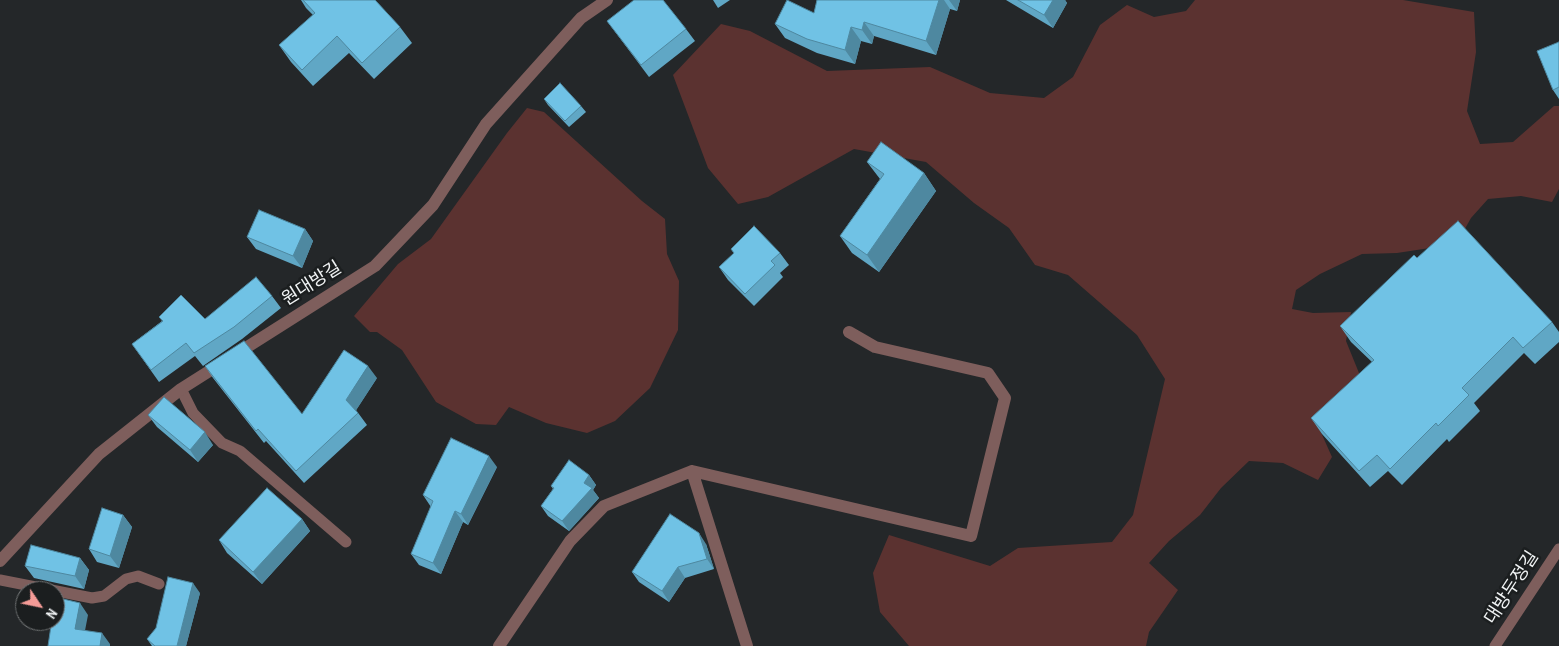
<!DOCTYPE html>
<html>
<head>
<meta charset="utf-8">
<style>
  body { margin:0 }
  #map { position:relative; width:1559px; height:646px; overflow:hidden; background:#242729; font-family:"Archivo Narrow",sans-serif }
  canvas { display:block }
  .north { position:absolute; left:15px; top:581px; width:50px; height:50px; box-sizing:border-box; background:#1b1e1f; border:1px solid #707374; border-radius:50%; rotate:124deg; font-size:14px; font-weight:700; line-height:20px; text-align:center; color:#f0f3f4 }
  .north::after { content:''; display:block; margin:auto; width:18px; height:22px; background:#f59b97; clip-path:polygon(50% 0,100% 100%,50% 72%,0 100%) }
</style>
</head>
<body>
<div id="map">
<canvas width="1559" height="646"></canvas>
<div class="north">N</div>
</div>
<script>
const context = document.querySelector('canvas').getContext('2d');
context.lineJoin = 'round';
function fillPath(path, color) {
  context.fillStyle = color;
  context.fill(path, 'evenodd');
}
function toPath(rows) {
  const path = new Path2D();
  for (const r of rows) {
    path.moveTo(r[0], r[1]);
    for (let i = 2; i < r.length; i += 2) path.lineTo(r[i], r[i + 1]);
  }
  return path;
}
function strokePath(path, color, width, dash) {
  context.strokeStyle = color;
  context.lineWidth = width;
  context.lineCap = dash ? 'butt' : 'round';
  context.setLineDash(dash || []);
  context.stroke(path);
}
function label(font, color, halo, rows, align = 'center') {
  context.font = font + ' "Archivo Narrow","Noto Sans KR",sans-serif';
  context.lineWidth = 5;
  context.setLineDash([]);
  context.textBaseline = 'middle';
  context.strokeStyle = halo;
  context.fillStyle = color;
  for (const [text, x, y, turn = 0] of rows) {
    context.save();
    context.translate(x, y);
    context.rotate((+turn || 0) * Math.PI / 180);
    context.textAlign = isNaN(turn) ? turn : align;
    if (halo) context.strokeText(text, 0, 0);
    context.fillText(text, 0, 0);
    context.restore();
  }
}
const green = toPath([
  [1195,0,1403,0,1474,12,1476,52,1467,111,1480,144,1513,142,1554,106,1559,106,1559,189,1552,202,1521,196,1488,199,1471,218,1462,234,1443,246,1397,253,1362,254,1320,274,1296,290,1292,309,1313,313,1351,312,1346,341,1359,373,1370,385,1319,428,1332,457,1318,480,1283,463,1249,461,1221,488,1200,515,1169,541,1149,563,1178,590,1149,632,1146,646,909,646,880,612,873,573,889,535,990,566,1018,548,1112,542,1133,515,1165,379,1137,335,1068,275,1035,265,1009,228,974,203,926,162,854,149,768,197,738,204,708,168,673,75,721,24,750,31,827,71,930,67,990,93,1044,98,1073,77,1100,25,1127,5,1154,17,1186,11],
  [527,108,544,112,642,201,665,219,667,254,679,281,678,330,650,388,615,421,587,433,546,423,509,407,496,425,476,424,436,402,402,350,377,332,370,332,354,316,398,264,431,239,507,133]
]);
const service = toPath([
  [181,389,193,413,222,443,240,451,346,542],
  [0,580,92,598,104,596,126,579,138,576,159,584],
  [1495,646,1559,549]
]);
const minor = toPath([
  [692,471,747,646],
  [0,561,99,454,181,389,375,266,433,205,486,124,581,18,607,0],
  [499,646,570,541,604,506,692,471,971,536,1005,398,988,373,875,347,849,332]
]);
const wall = toPath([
  [301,0,375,0,400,27,412,43,374,79,349,53,313,86,291,62,279,45,313,15,306,8],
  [713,0,730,0,718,8],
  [817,0,960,0,957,11,950,9,936,55,874,36,872,44,861,41,855,64,817,53,785,38,775,24,814,13],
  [1006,0,1065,0,1067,3,1053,28],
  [607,21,686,29,695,41,649,77],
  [1559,42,1559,99,1553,90],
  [544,99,581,106,586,112,569,127,548,105],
  [867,162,924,173,936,191,879,272,852,253,840,236,880,179],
  [305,229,313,241,302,268,256,249,247,237],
  [731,249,780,253,789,265,780,273,783,277,754,306,728,280,719,267,734,253],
  [1417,258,1552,322,1559,332,1559,342,1535,364,1524,353,1474,403,1480,411,1449,442,1447,439,1402,485,1388,471,1370,487,1322,434,1311,418,1372,362,1351,342,1340,326],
  [272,296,281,308,242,339,203,366,195,356,159,382,132,344,162,321,159,317,205,319],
  [205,366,302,414,377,378,356,410,367,425,304,483,266,441,264,443,213,378],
  [148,415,213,445,198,462,157,427],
  [497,467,468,525,463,522,441,574,419,565,411,554,431,507,423,495],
  [589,475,596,485,593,490,599,498,569,531,548,516,541,506,553,489,551,486],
  [123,515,132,527,119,568,97,562,89,549],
  [302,519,310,531,262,584,227,553,219,540],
  [706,544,714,569,685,578,669,602,639,582,632,572],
  [80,558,89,570,84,589,34,578,25,566],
  [200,593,186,646,152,646,147,639]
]);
const shadedWall = toPath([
  [939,0,944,0,950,9,936,55,926,41],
  [949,0,960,0,957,11],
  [1053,0,1065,0,1067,3,1053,28,1044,15],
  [864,22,874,36,872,44,862,30],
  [851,27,861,41,855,64,845,50],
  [924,173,936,191,879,272,867,255],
  [305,229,313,241,302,268,293,256],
  [368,366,377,378,355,412,346,400],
  [205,432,213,445,198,462,190,450],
  [489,456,497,467,468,525,461,514],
  [589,475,596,485,593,490,599,498,569,531,562,521,584,483],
  [455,511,463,522,441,574,433,563],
  [123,515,132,527,119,568,110,556],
  [302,519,310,531,262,584,253,572],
  [699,533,706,544,714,569,707,559],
  [80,558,89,570,84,589,75,576],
  [678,567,685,578,669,602,662,591],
  [193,583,200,593,186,646,177,646],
  [80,603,88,615,83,641,75,629],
  [102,633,110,644,110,646,100,646]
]);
const building = toPath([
  [303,0,375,0,400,27,362,63,337,36,302,70,279,45,315,13,303,0],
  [634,0,663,0,686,29,641,65,607,21,634,0],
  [787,0,814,13,817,0,939,0,926,41,864,22,862,30,851,27,845,50,807,39,775,24,787,0],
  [1018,0,1053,0,1044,15,1018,0],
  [1559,42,1559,87,1553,90,1537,51,1559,42],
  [560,83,581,106,565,121,544,99,560,83],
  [881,142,924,173,867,255,840,236,884,174,867,162,881,142],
  [259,210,305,229,293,256,247,237,259,210],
  [1458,221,1552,322,1523,348,1513,337,1462,388,1469,395,1438,426,1436,423,1390,469,1377,455,1359,471,1311,418,1374,360,1340,326,1414,255,1417,258,1458,221],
  [754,226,780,253,771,261,775,265,745,294,719,267,734,253,731,249,754,226],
  [256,277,272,296,234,327,194,353,186,343,151,370,132,344,163,321,159,317,181,295,205,319,256,277],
  [244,341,302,414,344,350,368,366,346,400,358,413,296,471,258,429,256,431,205,366,244,341],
  [164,397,205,432,190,450,148,415,164,397],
  [451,438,489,456,461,514,455,511,433,563,411,554,433,501,423,495,451,438],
  [569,460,589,475,584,483,592,488,562,521,541,506,554,488,551,486,569,460],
  [267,488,302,519,253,572,219,540,267,488],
  [102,508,123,515,110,556,89,549,102,508],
  [670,514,699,533,707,559,678,567,662,591,632,572,670,514],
  [31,545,80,558,75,576,25,566,31,545],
  [168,577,193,583,177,646,155,646,147,639,156,628,168,577],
  [59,598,80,603,75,629,102,633,100,646,48,646,51,626,52,621,55,621,55,611,59,598]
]);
const streetNames = [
  ["원대방길",312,284,-32],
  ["대방두정길",1512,588,-57]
];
fillPath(green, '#5b3230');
strokePath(service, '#7e5e5c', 11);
strokePath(minor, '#7e5e5c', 12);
fillPath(wall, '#60a7c5');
fillPath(shadedWall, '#4e88a0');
fillPath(building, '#70c2e5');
strokePath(building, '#4e88a0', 1);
label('18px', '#f0f3f4', '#1b1e1f', streetNames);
</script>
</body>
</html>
